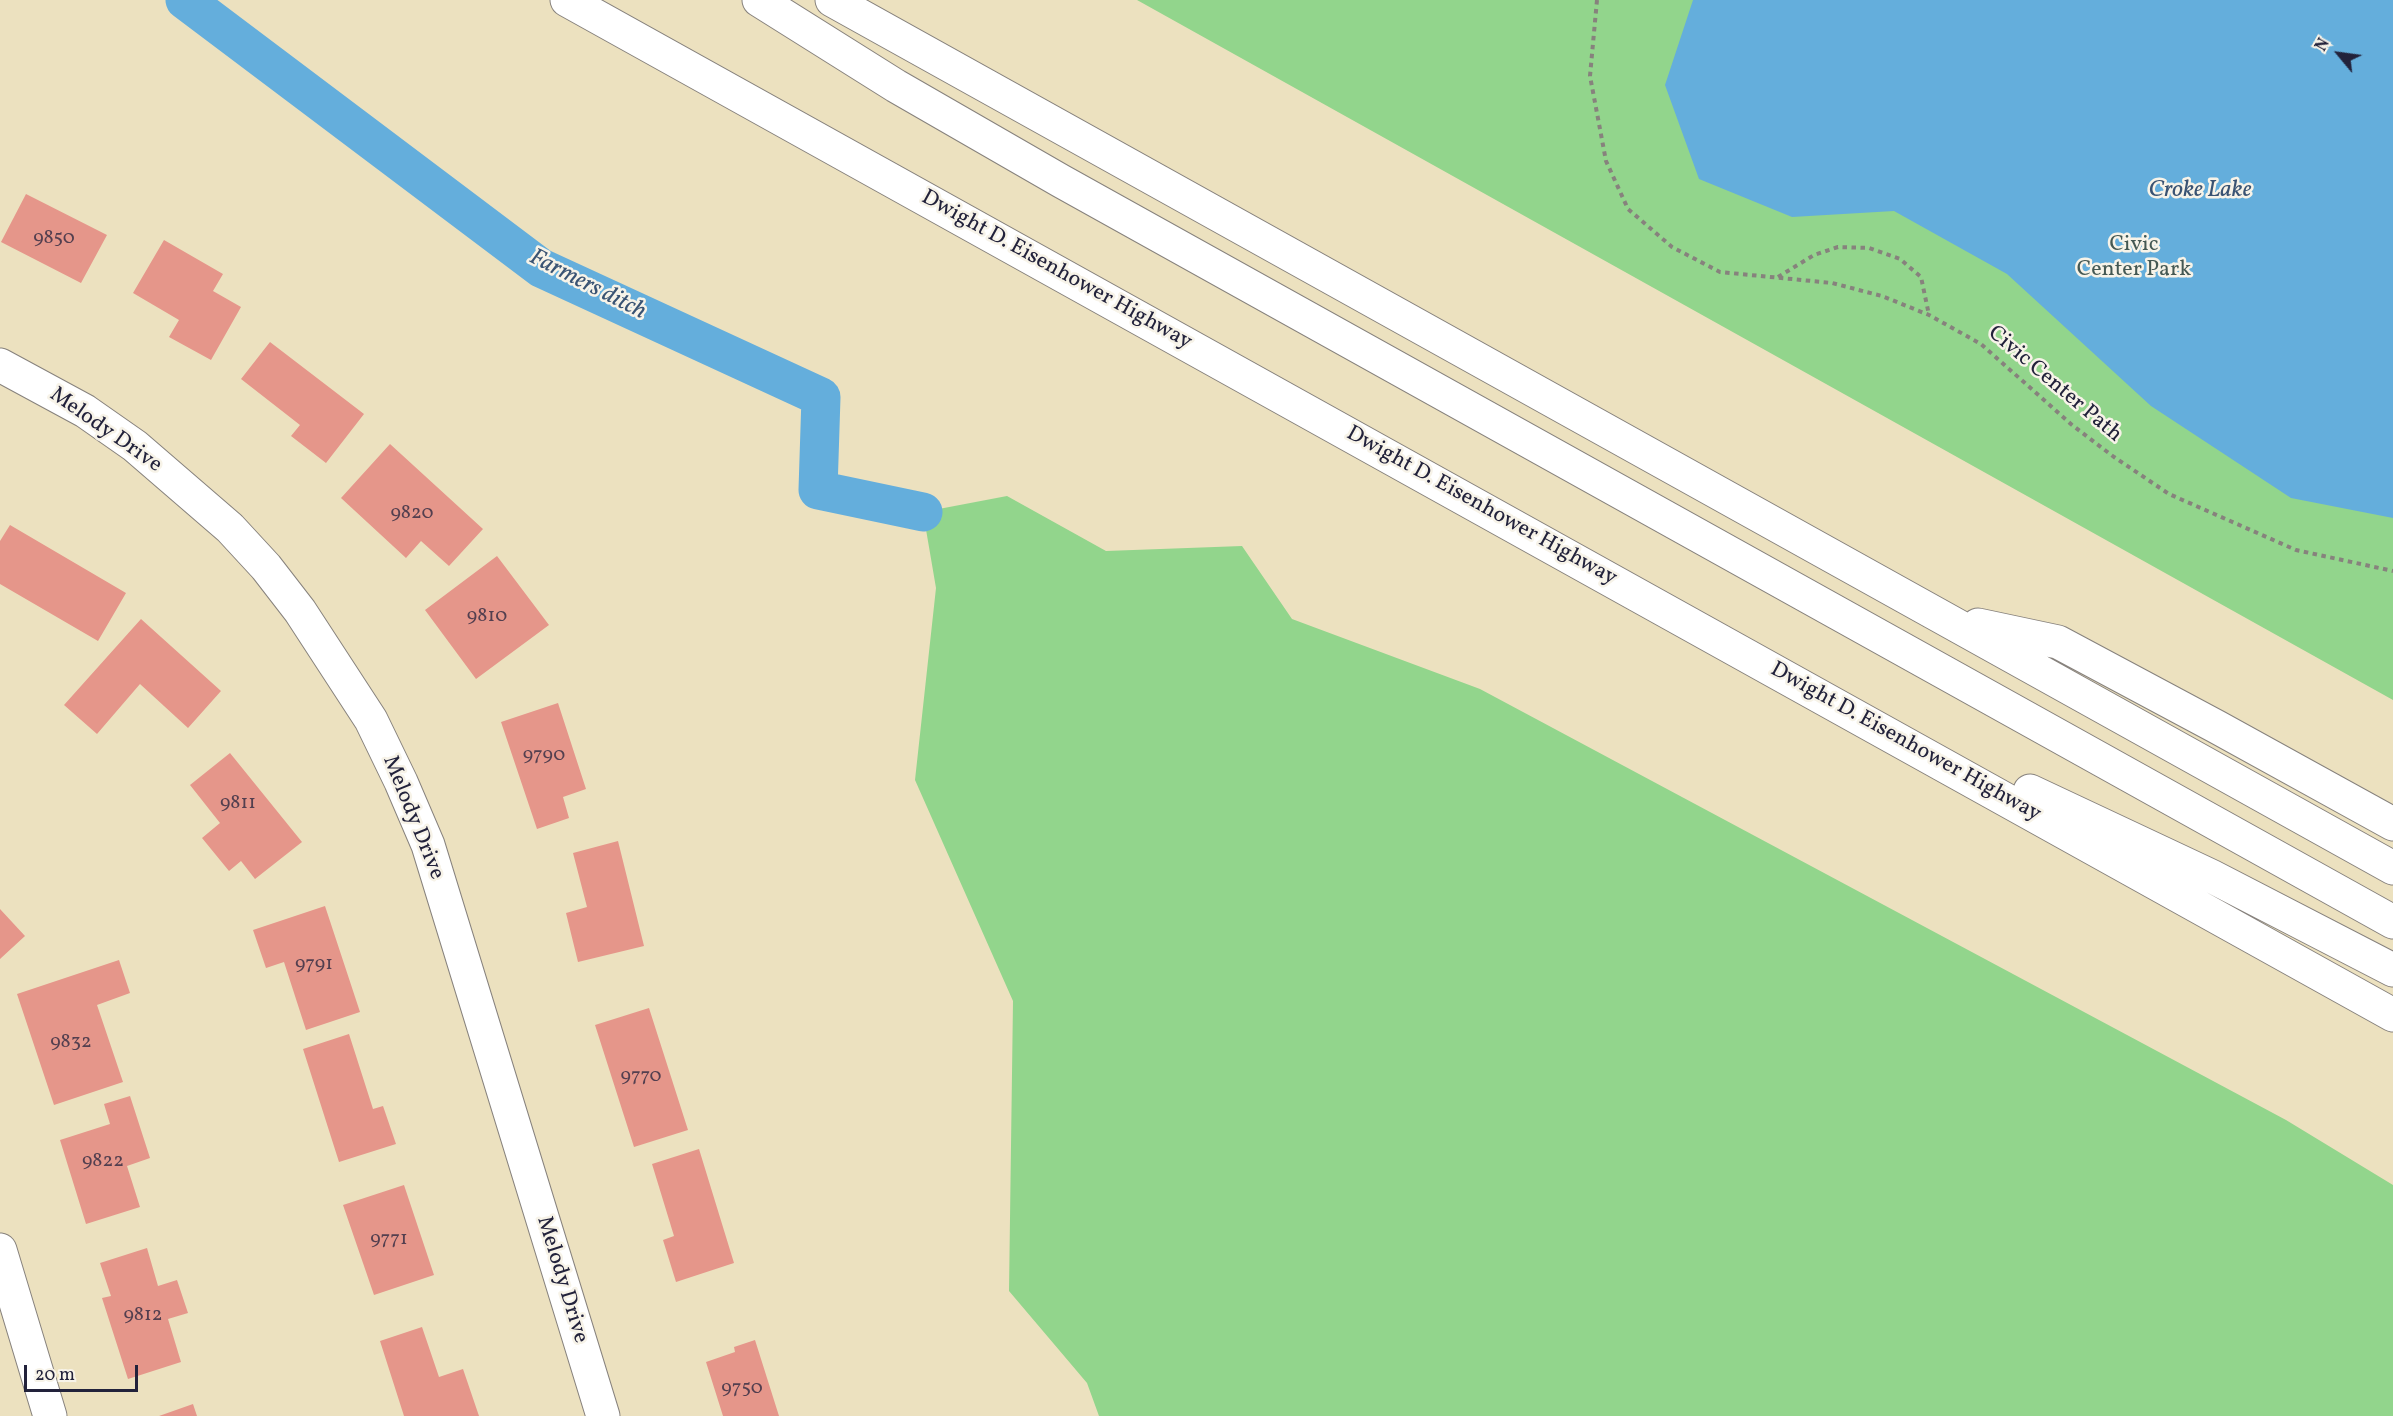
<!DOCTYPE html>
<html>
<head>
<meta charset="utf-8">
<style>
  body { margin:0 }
  #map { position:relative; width:2393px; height:1416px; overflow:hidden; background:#ece1bf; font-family:Vollkorn,serif }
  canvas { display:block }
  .north { position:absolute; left:2309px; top:24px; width:60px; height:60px; -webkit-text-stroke:4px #f7f3e8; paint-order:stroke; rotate:299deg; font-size:16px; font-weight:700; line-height:24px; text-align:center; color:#22223b }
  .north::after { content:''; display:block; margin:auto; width:21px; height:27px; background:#22223b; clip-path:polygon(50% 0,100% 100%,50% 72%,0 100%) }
  .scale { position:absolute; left:24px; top:1365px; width:114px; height:27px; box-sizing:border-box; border:3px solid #22223b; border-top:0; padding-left:8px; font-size:18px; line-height:21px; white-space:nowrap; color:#22223b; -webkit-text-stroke:4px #f7f3e8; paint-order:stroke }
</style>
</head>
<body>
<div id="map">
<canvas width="2393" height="1416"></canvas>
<div class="north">N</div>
<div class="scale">20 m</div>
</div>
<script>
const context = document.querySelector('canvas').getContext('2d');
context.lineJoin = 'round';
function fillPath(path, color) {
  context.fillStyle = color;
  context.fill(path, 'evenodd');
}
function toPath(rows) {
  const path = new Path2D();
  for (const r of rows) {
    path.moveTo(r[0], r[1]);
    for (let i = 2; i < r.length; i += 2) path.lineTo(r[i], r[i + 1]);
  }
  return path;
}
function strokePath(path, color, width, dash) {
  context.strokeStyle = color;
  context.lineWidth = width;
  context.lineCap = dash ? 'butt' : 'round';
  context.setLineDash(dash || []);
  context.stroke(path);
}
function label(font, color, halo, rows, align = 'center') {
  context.font = font + ' Vollkorn,serif';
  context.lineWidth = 5;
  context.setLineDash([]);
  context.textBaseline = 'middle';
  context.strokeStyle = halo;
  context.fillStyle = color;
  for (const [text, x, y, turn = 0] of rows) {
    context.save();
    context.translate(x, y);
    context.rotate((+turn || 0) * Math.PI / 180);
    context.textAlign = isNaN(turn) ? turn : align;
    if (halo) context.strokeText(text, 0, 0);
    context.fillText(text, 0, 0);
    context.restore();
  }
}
const green = toPath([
  [1137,0,2393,0,2393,700],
  [1007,496,1106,551,1242,546,1292,619,1480,689,2286,1120,2393,1185,2393,1416,1099,1416,1087,1383,1009,1291,1013,1001,915,780,936,588,923,512]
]);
const water = toPath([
  [1693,0,2393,0,2393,518,2291,498,2151,406,2007,274,1894,211,1792,217,1699,179,1665,85]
]);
const canal = toPath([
  [185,0,541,268,821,397,818,490,923,512]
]);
const building = toPath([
  [26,194,107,235,81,283,1,242],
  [164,240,223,274,213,291,241,307,211,360,169,337,179,320,133,293],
  [270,342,364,414,326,463,291,436,300,425,241,379],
  [390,444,483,529,449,566,421,541,406,558,341,498],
  [10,525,126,593,98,641,0,584,0,541],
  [497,556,549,625,476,679,425,610],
  [141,619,221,691,188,728,140,684,97,734,64,705],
  [558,703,586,789,563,797,569,818,537,829,501,722],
  [230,753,302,842,255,879,241,861,229,871,202,838,220,823,190,785],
  [618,841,644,946,578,962,566,913,587,907,573,853],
  [325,906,360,1012,306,1030,284,962,266,968,253,930],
  [0,909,25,936,0,959],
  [119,960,130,993,97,1005,123,1082,54,1105,17,994],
  [649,1008,688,1130,634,1147,595,1025],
  [349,1034,373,1109,383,1106,396,1144,339,1162,303,1049],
  [130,1096,150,1158,127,1166,140,1207,86,1224,60,1140,110,1124,104,1104],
  [699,1149,734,1263,676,1282,663,1240,674,1236,652,1164],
  [404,1185,434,1275,374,1295,343,1205],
  [147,1248,158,1286,177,1280,188,1313,168,1319,181,1362,128,1379,102,1298,111,1296,100,1263],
  [422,1327,439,1377,463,1369,479,1416,404,1416,380,1341],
  [755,1340,779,1416,723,1416,706,1362,735,1352,734,1347],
  [193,1404,197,1416,159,1416]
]);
const path = toPath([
  [1597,0,1590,76,1606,161,1628,209,1672,247,1720,272,1832,283,1882,296,1929,315,1981,344,2072,425,2114,457,2169,494,2296,550,2393,571],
  [1778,277,1814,255,1838,247,1869,248,1900,259,1921,277,1929,315]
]);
const street = toPath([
  [0,1250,50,1416]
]);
const secondary = toPath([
  [0,365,85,411,135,446,230,528,266,567,300,611,371,720,401,782,428,845,603,1416]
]);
const highway = toPath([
  [567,0,2393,1015],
  [759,0,896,86,1061,181,2393,922],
  [832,0,2393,868],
  [1978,625,2058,642,2217,727,2393,824],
  [2030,791,2211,876,2393,970]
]);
const numberNames = [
  ["9850",54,239],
  ["9820",412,514],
  ["9810",487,617],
  ["9790",544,756],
  ["9811",238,804],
  ["9791",314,965],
  ["9832",71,1043],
  ["9770",641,1077],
  ["9822",103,1162],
  ["9771",389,1240],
  ["9812",143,1316],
  ["9750",742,1389]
];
const parkNames = [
  ["Civic",2134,246],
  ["Center Park",2134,271]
];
const streetNames = [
  ["Dwight D. Eisenhower Highway",1056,271,29],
  ["Civic Center Path",2054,385,40],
  ["Melody Drive",105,431,35],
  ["Dwight D. Eisenhower Highway",1481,507,29],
  ["Dwight D. Eisenhower Highway",1905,743,29],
  ["Melody Drive",412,818,68],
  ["Melody Drive",561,1280,73]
];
const waterNames = [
  ["Croke Lake",2200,192],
  ["Farmers ditch",587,286,27]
];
fillPath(green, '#92d58c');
fillPath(water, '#64aedc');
strokePath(canal, '#64aedc', 39);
fillPath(building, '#e5968a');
strokePath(street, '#87827d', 35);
strokePath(secondary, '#87827d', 35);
strokePath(highway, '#87827d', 35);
strokePath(path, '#87827d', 4, [4.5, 4.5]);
strokePath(street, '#fff', 33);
strokePath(secondary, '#fff', 33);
strokePath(highway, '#fff', 33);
label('20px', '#533f4f', null, numberNames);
label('22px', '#445853', '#f7f3e8', parkNames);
label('22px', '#22223b', '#f7f3e8', streetNames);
label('italic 24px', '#395373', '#f7f3e8', waterNames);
</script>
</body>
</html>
